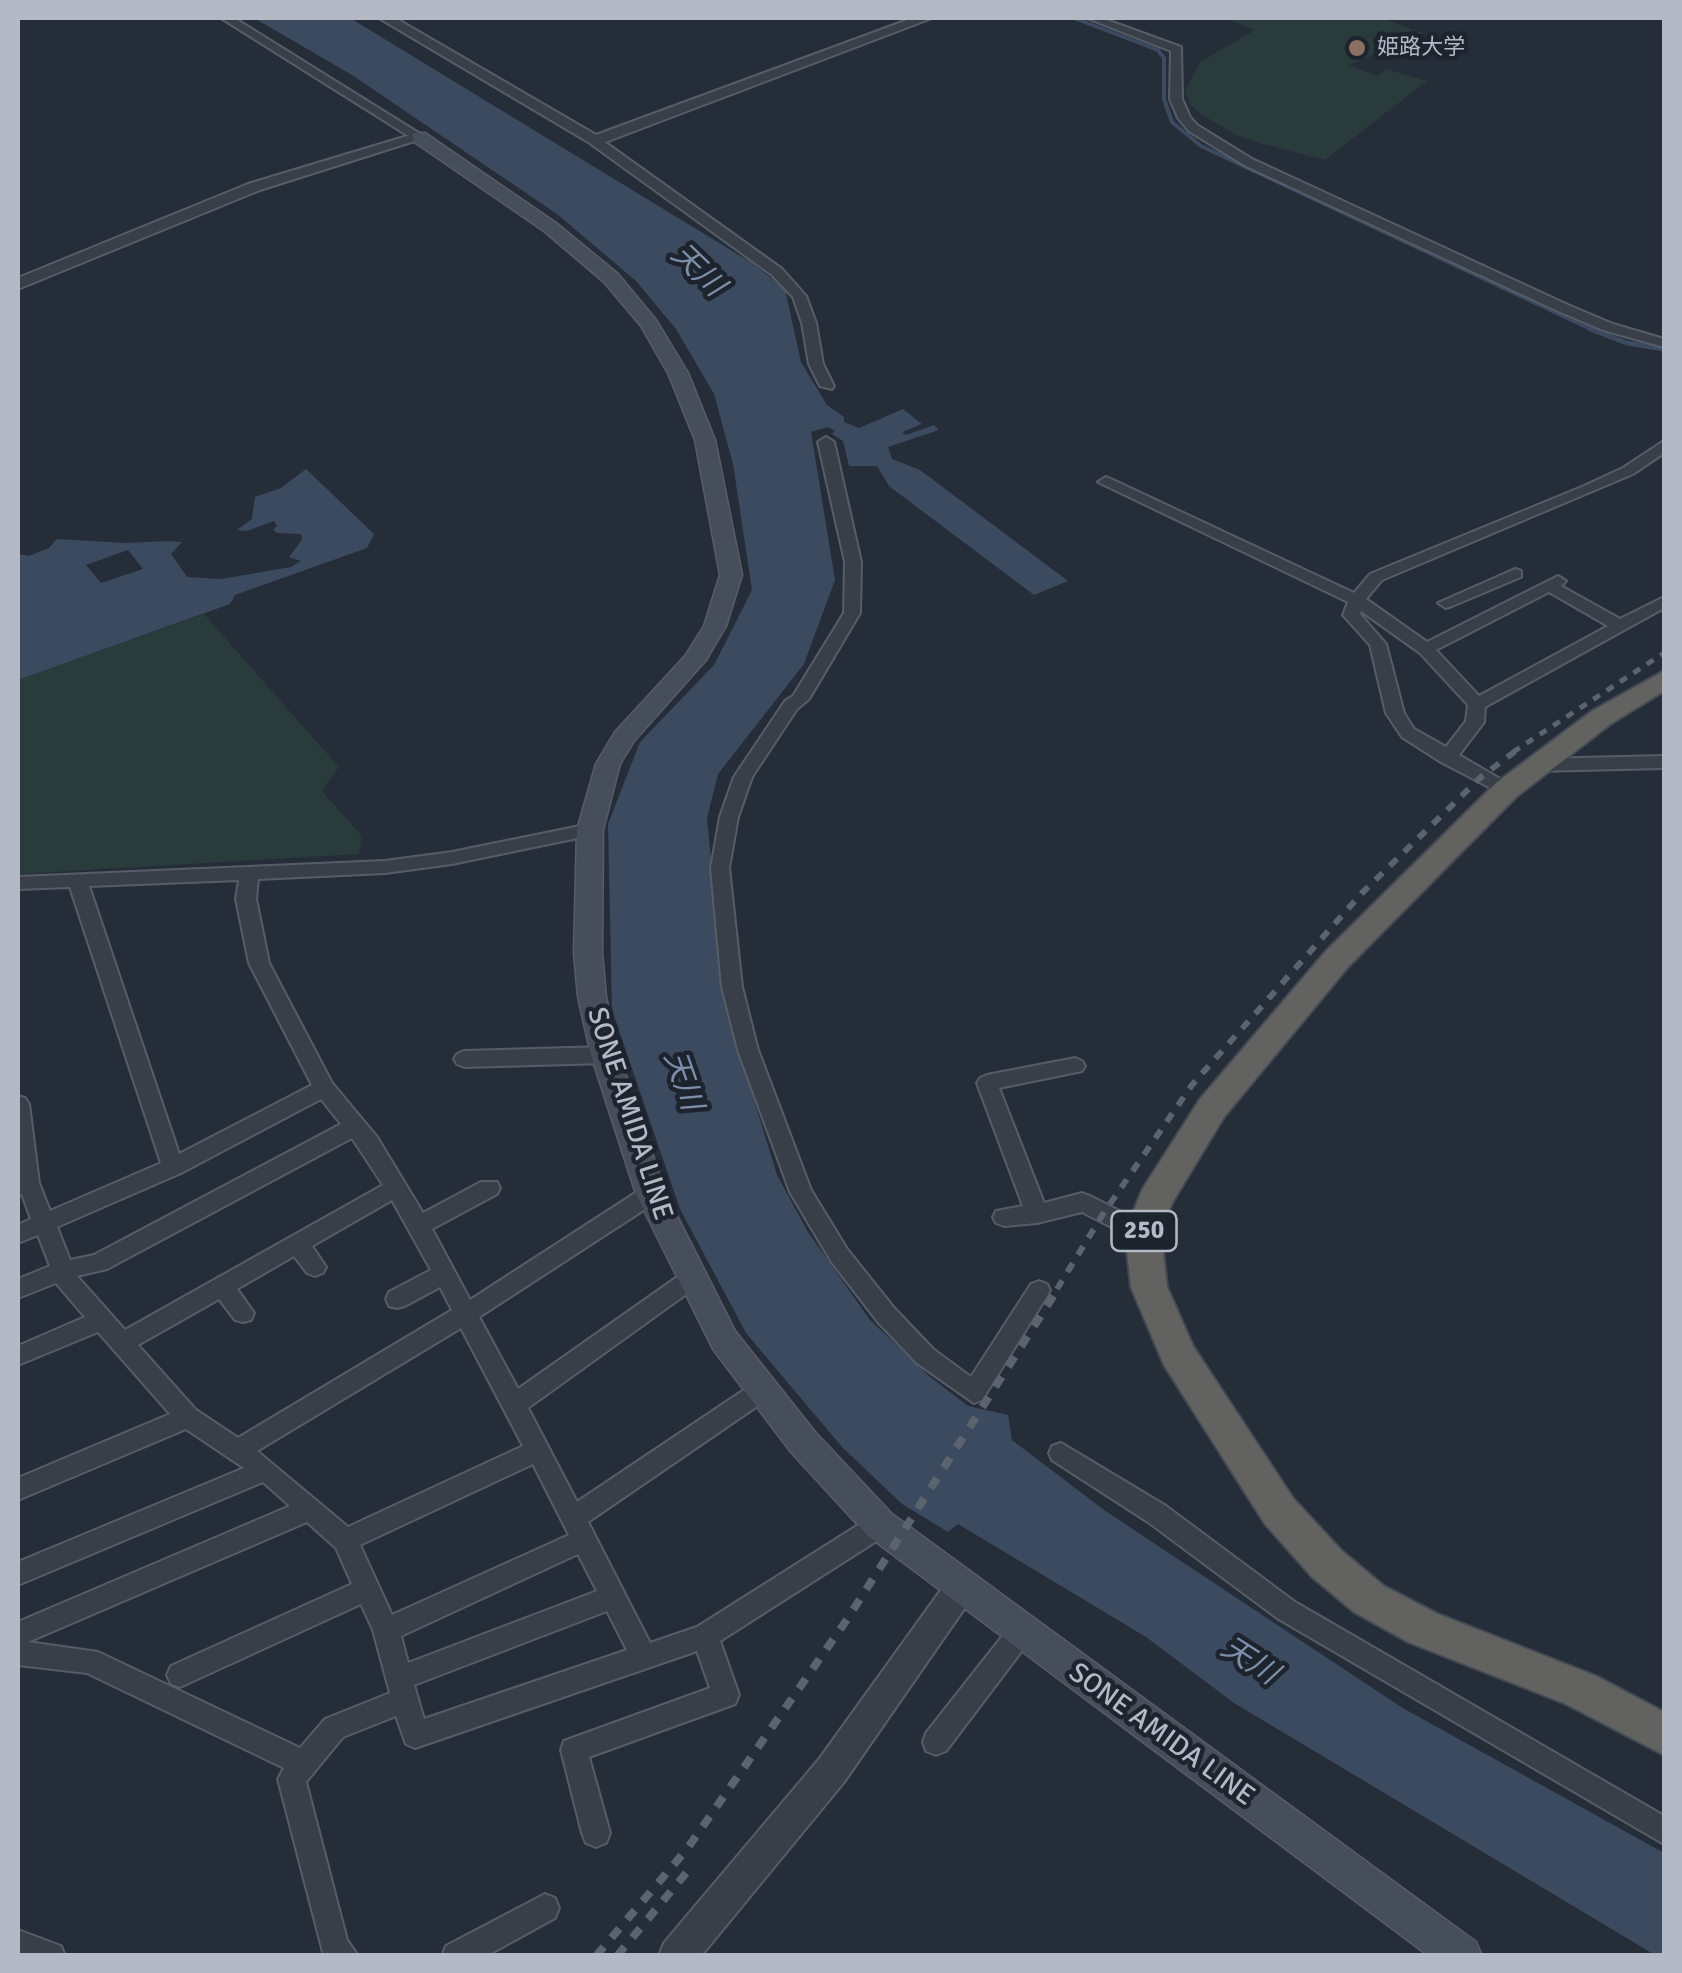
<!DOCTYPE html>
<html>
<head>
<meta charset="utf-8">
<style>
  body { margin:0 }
  #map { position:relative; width:1682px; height:1973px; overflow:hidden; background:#252d38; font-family:Signika,sans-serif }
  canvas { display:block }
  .frame { position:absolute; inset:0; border:20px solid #b3bac5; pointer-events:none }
</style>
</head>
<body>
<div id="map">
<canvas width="1682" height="1973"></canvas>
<div class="frame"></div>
</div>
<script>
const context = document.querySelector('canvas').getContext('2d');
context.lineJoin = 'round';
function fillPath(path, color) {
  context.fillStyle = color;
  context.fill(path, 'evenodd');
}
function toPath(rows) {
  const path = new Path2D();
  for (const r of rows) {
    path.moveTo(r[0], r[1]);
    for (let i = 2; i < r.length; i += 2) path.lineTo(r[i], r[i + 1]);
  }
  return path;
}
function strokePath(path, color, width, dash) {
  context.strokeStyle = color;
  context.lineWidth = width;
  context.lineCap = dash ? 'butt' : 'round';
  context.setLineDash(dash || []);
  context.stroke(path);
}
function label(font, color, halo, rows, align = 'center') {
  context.font = font + ' Signika,"Noto Sans JP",sans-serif';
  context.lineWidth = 9;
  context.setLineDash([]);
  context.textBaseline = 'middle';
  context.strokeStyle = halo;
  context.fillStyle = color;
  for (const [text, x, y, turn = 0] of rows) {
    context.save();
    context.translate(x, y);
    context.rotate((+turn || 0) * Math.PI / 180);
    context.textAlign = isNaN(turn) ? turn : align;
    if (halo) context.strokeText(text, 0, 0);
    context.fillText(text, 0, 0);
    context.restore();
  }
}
const green = toPath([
  [1224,18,1381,18,1423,33,1349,65,1377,76,1386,69,1427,81,1325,160,1263,144,1236,135,1201,114,1191,105,1185,91,1200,62,1255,30],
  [204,614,339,767,322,791,362,836,359,854,18,874,18,680]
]);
const water = toPath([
  [254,18,350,18,752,263,785,289,801,362,827,405,844,417,844,422,859,428,903,409,922,424,902,432,906,435,934,425,939,430,888,447,892,459,920,470,1068,581,1034,595,889,486,877,466,849,466,843,441,832,434,835,431,828,427,811,432,835,580,804,664,718,774,707,818,724,1001,777,1175,808,1232,870,1320,929,1376,968,1406,1008,1415,1012,1440,1104,1510,1401,1707,1664,1853,1664,1955,1655,1955,1234,1703,1146,1637,958,1524,948,1532,902,1504,842,1447,746,1333,680,1209,612,1010,608,824,640,742,714,665,752,590,733,464,714,394,676,329,636,281,557,214,352,75],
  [306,469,374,534,367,548,235,595,230,604,18,680,18,554,29,556,49,548,57,539,125,543,167,541,182,542,171,554,187,577,221,579,291,567,301,561,289,557,302,540,301,534,277,533,273,530,277,526,274,521,247,531,237,530,252,519,255,497,281,488],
  [128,550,143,569,101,583,86,565]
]);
const streamFar1 = toPath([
  [1074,18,1158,50,1164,58,1164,99,1172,122,1201,146,1595,331]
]);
const stream = toPath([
  [1590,329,1627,343,1664,349]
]);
const minor = toPath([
  [221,18,234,18,425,137,415,140,221,18],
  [1087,18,1101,18,1181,47,1182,99,1190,117,1197,125,1252,159,1568,305,1613,324,1664,339,1664,347,1603,330,1558,311,1244,165,1189,131,1178,118,1170,99,1171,51,1087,18],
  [591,138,599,138,782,269,806,296,816,323,823,364,834,386,832,389,820,386,809,364,802,323,793,297,772,275,591,144,591,138],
  [826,437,834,442,861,562,860,613,809,699,797,709,752,777,738,817,729,868,742,987,758,1050,811,1190,847,1249,894,1308,933,1349,971,1377,1031,1284,1039,1281,1047,1284,1050,1290,1047,1296,982,1400,974,1403,917,1363,878,1322,831,1261,790,1192,738,1050,722,987,711,868,720,817,734,777,785,701,793,696,844,613,845,562,818,442,826,437],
  [1664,441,1664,453,1633,474,1382,580,1366,599,1427,642,1558,576,1566,581,1561,586,1620,619,1664,597,1664,608,1485,707,1484,722,1459,755,1512,786,1515,790,1506,796,1441,762,1402,737,1386,713,1370,645,1343,615,1348,602,1098,482,1106,477,1111,479,1354,593,1370,574,1584,486,1623,468,1664,441],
  [1549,592,1608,626,1479,696,1436,650,1549,592],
  [1361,611,1420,653,1468,705,1466,721,1446,747,1414,729,1404,713,1386,644,1360,614,1361,611],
  [1515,569,1521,571,1521,577,1452,606,1446,608,1438,603,1515,569],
  [1664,756,1664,768,1537,771,1528,765,1537,759,1664,756],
  [590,824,597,826,599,830,597,834,452,864,385,873,258,879,256,899,269,963,332,1083,377,1137,423,1213,481,1182,497,1182,500,1188,497,1194,432,1229,470,1300,643,1188,659,1188,662,1194,659,1200,479,1317,518,1389,683,1273,691,1270,699,1273,702,1279,699,1285,528,1408,577,1502,753,1384,761,1381,769,1384,773,1391,769,1398,588,1522,650,1643,697,1627,871,1517,880,1514,889,1517,892,1525,889,1533,720,1641,739,1695,735,1704,589,1757,610,1833,606,1843,596,1847,586,1843,582,1833,561,1750,564,1741,710,1688,697,1651,415,1748,406,1744,396,1716,343,1737,306,1782,347,1940,358,1956,324,1956,278,1779,284,1768,87,1673,18,1665,18,1622,290,1506,263,1482,18,1585,18,1562,244,1468,186,1429,18,1500,18,1478,170,1414,98,1332,18,1365,18,1346,85,1317,56,1283,18,1298,18,1279,50,1266,38,1235,18,1243,18,1225,31,1219,22,1194,18,1195,18,1096,25,1098,29,1104,39,1183,50,1211,161,1163,70,887,18,889,18,877,385,861,452,852,590,824],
  [239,880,236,899,249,963,312,1085,179,1154,89,886,239,880],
  [321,1099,341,1124,94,1255,70,1260,57,1227,181,1173,321,1099],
  [352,1138,383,1185,125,1330,77,1276,107,1269,352,1138],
  [392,1200,431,1270,389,1292,386,1299,389,1306,397,1308,405,1306,440,1287,452,1310,238,1438,196,1410,138,1345,219,1299,235,1320,243,1322,251,1320,254,1313,237,1289,294,1256,307,1273,315,1276,323,1273,326,1267,312,1246,392,1200],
  [461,1328,523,1446,348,1527,257,1451,461,1328],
  [533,1464,569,1535,392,1615,360,1545,533,1464],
  [307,1522,336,1548,352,1584,171,1666,167,1675,171,1684,180,1687,361,1604,373,1630,390,1693,325,1719,300,1748,98,1652,28,1642,307,1522],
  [578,1554,597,1591,408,1663,401,1636,578,1554],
  [607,1611,627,1650,424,1719,414,1685,607,1611],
  [605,1047,612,1050,615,1055,612,1060,605,1063,464,1067,457,1064,454,1059,457,1054,464,1051,605,1047],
  [1075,1058,1082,1061,1085,1066,1082,1071,999,1088,1044,1203,1082,1193,1090,1196,1151,1227,1154,1233,1151,1239,1143,1242,1135,1239,1082,1212,1037,1223,1004,1226,996,1223,993,1217,996,1211,1023,1206,977,1083,980,1078,987,1075,1075,1058],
  [1061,1443,1166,1506,1295,1602,1664,1816,1664,1844,1277,1618,1148,1522,1052,1460,1049,1453,1052,1446,1061,1443],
  [1021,1620,1030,1624,1034,1632,1030,1640,946,1751,936,1755,926,1751,923,1742,926,1733,1012,1624,1021,1620],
  [545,1894,555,1898,559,1908,555,1918,486,1956,442,1956,446,1946,545,1894],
  [18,1930,61,1946,65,1956,18,1956,18,1930]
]);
const tertiary = toPath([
  [379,18,395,18,596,135,913,18,932,18,595,146,379,18],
  [414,134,427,137,260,190,18,289,18,278,248,184,414,134],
  [962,1572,973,1576,978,1586,973,1596,844,1782,701,1956,659,1956,664,1943,820,1758,951,1576,962,1572]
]);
const secondary = toPath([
  [413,133,425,133,556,223,618,274,656,320,688,373,715,440,742,575,726,626,706,660,634,741,620,764,603,830,602,953,606,997,619,1055,666,1194,735,1331,815,1432,892,1514,1476,1942,1482,1956,1429,1956,868,1536,791,1452,713,1349,636,1194,591,1055,578,997,574,953,577,830,596,764,615,732,685,656,704,626,720,575,695,440,668,373,641,326,604,282,544,231,413,141,413,133]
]);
const trunk = toPath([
  [1664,671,1664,691,1612,723,1516,797,1348,967,1224,1117,1172,1203,1161,1233,1167,1287,1193,1346,1293,1498,1342,1551,1384,1586,1438,1614,1596,1676,1664,1712,1664,1755,1566,1704,1408,1642,1354,1612,1312,1577,1265,1524,1164,1365,1131,1287,1125,1233,1142,1190,1200,1099,1326,951,1496,783,1592,711,1664,671]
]);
const railFar2 = toPath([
  [1513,752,1664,653]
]);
const railFar1 = toPath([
  [1057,1289,1103,1214,1192,1085,1362,893,1481,777,1517,750]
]);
const rail = toPath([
  [596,1956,687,1849,846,1621,1059,1287],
  [617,1956,687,1872]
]);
const markers = [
  [1357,48,10,"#8d6e63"]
];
const farPoinames = [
  ["姫路大学",1377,48]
];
const shields = [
  [1144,1231,65]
];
const shieldNames = [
  ["250",1144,1231]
];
const streetNames = [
  ["SONE AMIDA LINE",629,1114,72],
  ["SONE AMIDA LINE",1161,1735,36]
];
const waterNames = [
  ["天川",697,271,44],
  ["天川",682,1081,71],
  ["天川",1249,1662,33]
];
fillPath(green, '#2a3b3b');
fillPath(water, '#3c4a60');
strokePath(streamFar1, '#3c4a60', 4);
strokePath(stream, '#3c4a60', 5);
strokePath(minor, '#565d67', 4);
strokePath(tertiary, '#565d67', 4);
strokePath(secondary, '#565d67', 3);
strokePath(trunk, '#434a54', 4);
fillPath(minor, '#383f49');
fillPath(tertiary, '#383f49');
fillPath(secondary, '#474e5b');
fillPath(trunk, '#626260');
strokePath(railFar2, '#5b636f', 5, [8, 8]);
strokePath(railFar1, '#5b636f', 6, [10, 10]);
strokePath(rail, '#5b636f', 8, [12, 12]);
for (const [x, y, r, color] of markers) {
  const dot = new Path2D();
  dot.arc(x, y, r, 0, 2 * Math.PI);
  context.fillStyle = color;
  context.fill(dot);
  strokePath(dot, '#1d242e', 4);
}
label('22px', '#b3bac5', '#1d242e', farPoinames, 'left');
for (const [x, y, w] of shields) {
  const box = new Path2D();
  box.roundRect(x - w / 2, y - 20, w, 40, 8);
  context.fillStyle = '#1d242e';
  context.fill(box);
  strokePath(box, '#b3bac5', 2.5);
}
label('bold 25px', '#b3bac5', null, shieldNames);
label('28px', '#b3bac5', '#1d242e', streetNames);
label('italic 30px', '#7e8faa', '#1d242e', waterNames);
</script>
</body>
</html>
